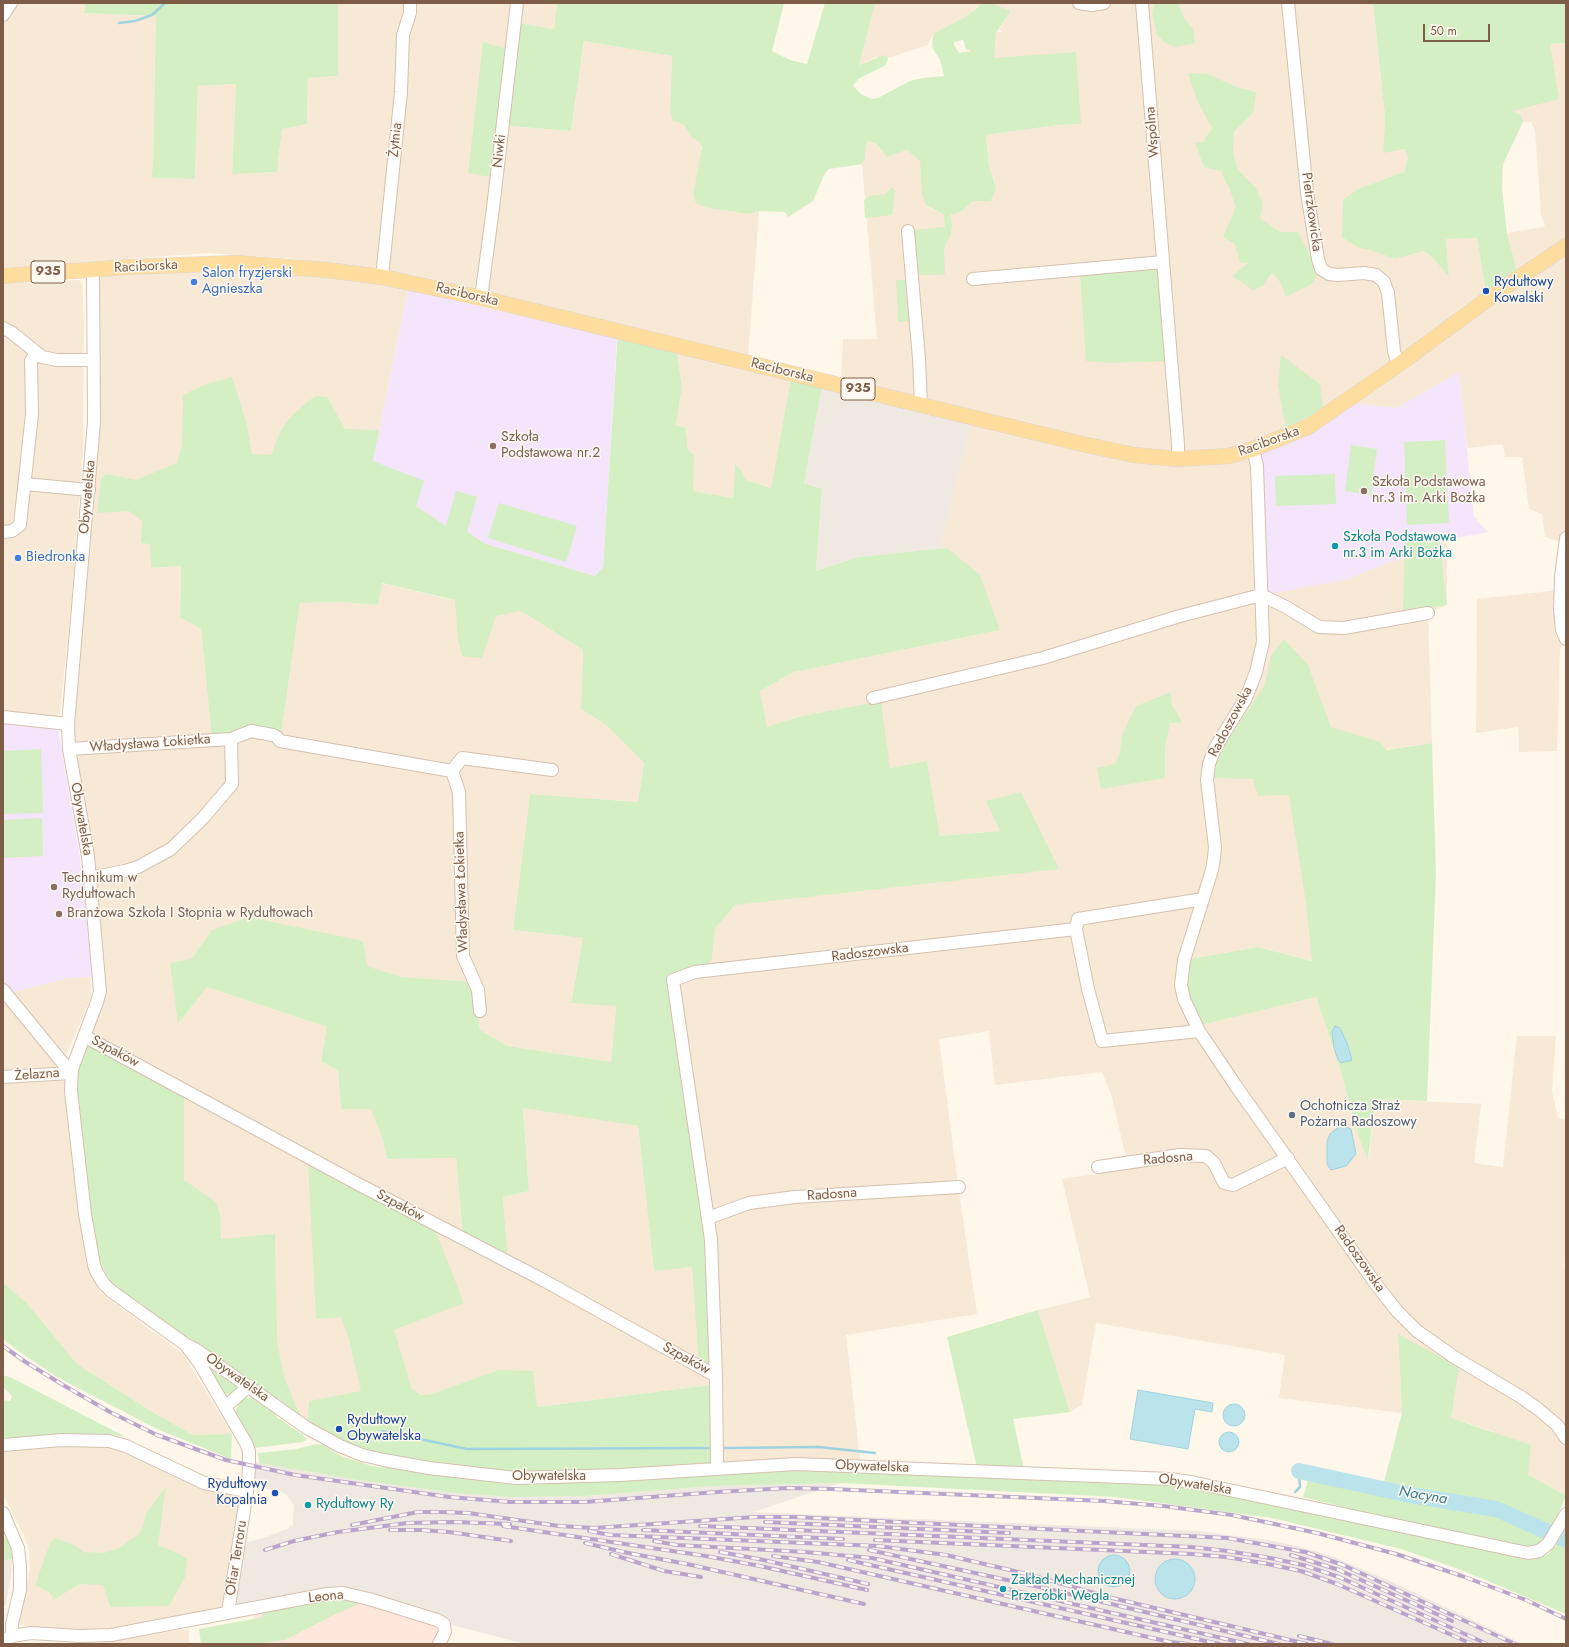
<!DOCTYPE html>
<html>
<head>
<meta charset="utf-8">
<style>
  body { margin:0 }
  #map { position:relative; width:1569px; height:1647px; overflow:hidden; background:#fff7e9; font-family:Jost,sans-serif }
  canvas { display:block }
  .frame { position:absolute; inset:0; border:4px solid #7d5c48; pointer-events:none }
  .scale { position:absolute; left:1423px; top:24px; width:67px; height:18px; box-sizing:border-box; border:2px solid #7d5c48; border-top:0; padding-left:5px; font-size:12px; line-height:14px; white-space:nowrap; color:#7d5c48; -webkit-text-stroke:3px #fffaf1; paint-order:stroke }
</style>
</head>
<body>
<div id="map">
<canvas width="1569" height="1647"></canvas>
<div class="frame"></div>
<div class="scale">50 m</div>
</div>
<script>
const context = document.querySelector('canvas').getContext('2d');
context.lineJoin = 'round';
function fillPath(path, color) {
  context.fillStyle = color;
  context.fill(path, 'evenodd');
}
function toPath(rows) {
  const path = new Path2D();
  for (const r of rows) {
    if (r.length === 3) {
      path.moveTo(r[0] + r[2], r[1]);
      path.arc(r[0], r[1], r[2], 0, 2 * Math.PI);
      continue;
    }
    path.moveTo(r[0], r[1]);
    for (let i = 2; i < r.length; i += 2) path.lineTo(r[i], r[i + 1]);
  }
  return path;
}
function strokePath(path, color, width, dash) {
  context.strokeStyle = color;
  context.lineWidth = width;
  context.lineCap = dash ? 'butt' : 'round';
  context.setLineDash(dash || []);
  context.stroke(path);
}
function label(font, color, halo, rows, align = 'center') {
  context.font = font + ' Jost,sans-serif';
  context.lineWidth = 3;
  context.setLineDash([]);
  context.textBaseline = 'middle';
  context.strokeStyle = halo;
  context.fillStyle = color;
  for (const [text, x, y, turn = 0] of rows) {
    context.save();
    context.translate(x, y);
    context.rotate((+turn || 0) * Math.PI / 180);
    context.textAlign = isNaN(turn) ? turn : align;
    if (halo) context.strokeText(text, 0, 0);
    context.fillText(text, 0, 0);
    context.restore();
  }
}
const residential = toPath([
  [16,3,85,3,84,13,156,16,153,165,151,178,195,179,198,86,236,84,232,174,277,172,282,128,307,124,308,78,338,76,338,3,557,3,555,29,519,23,509,49,483,42,498,125,571,131,584,41,672,56,670,111,673,121,684,125,691,137,699,142,702,151,693,194,708,208,750,214,759,211,748,357,473,291,296,259,207,253,3,268,3,23],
  [875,3,988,3,977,7,965,17,934,33,928,45,888,58,876,57,859,65],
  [991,3,1373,3,1385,117,1383,152,1405,149,1408,157,1404,172,1358,189,1359,248,1370,250,1395,259,1424,251,1433,258,1449,276,1446,239,1477,238,1486,290,1518,274,1507,233,1545,227,1541,213,1535,130,1531,122,1523,122,1522,116,1513,111,1550,44,1566,43,1566,639,1560,649,1557,751,1519,752,1518,727,1476,733,1477,599,1561,590,1564,543,1545,537,1542,514,1529,509,1522,457,1505,457,1503,444,1467,448,1459,372,1397,408,1347,403,1345,580,1447,540,1447,605,1428,613,1432,743,1296,762,1318,962,1258,947,1184,960,1197,1026,1316,997,1337,1058,1358,1135,1369,1159,1375,1099,1481,1104,1474,1163,1503,1167,1517,1036,1556,1036,1552,1091,1558,1118,1566,1120,1566,1253,1564,1268,1566,1268,1566,1496,1528,1474,1492,1431,1451,1418,1398,1335,1402,1413,1279,1398,1285,1355,1096,1323,1082,1405,1070,1412,1038,1310,1090,1297,1062,1179,1104,1173,1100,1161,1126,1158,1112,1097,1102,1072,995,1085,989,1031,939,1039,958,1185,977,1314,846,1335,861,1468,717,1469,710,1385,536,1407,499,1370,428,1395,421,1395,412,1389,393,1330,361,1392,310,1401,307,1428,101,1280,71,1094,99,996,69,749,89,490,93,269,326,270,408,290,373,461,151,568,181,566,180,617,201,629,212,740,251,731,280,740,300,603,341,602,378,605,381,583,448,599,521,611,583,650,581,709,606,725,644,763,638,802,530,794,513,930,583,938,571,1002,616,1006,611,1062,508,1046,480,1030,474,982,402,977,367,966,212,930,191,959,178,1024,207,987,327,1027,321,1061,338,1071,341,1109,371,1109,383,1140,387,1159,456,1158,463,1238,508,1261,503,1197,529,1191,523,1107,638,1126,654,1270,692,1267,699,1367,673,980,712,960,715,929,735,905,1000,831,940,836,927,761,890,768,798,717,767,728,760,691,794,672,1000,630,947,548,940,549,973,417,841,381,843,339,877,339,862,164,865,159,866,144,869,141,875,144,887,157,907,150,920,161,930,208,944,215,962,211,973,201,990,201,995,182,989,166,986,135,1058,125,1081,124,993,58,996,33,1003,31,999,30,1011,11],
  [80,280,82,285,84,323,83,449,71,610,58,729,3,724,3,284],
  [676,345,792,373,771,488,746,480,741,470,735,464,733,498,692,491,694,455,688,450,686,428,676,425,682,387],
  [90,953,91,997,64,1060,74,1152,91,1276,101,1293,183,1354,232,1434,193,1435,154,1413,77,1364,27,1303,3,1283,3,979,13,992,69,978,85,977],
  [102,1444,244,1492,224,1608,108,1630,28,1627,18,1624,30,1568,29,1550,24,1536,3,1494,3,1451,44,1446],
  [189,1629,189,1644,91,1644]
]);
const commercial = toPath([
  [327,1594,441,1622,439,1644,255,1644,254,1611]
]);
const industrial = toPath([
  [823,381,973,417,940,549,859,557,816,571,822,489,804,483],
  [249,1461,357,1480,455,1493,510,1497,586,1496,714,1486,841,1483,753,1512,1197,1531,1268,1540,1298,1546,1331,1556,1388,1580,1523,1644,525,1644,456,1626,444,1624,369,1599,228,1612,239,1545,269,1536,287,1529,293,1524,293,1520,294,1506,287,1495,282,1492,248,1485],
  [3,1524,11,1539,12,1571,6,1605,3,1605]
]);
const education = toPath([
  [408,290,617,338,603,567,595,576,486,544,467,532,446,527,416,506,373,461],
  [1459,372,1474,517,1488,532,1447,540,1345,580,1261,595,1253,449,1347,403,1397,408],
  [3,722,58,729,80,857,93,977,69,978,13,992,3,979]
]);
const green = toPath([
  [85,3,338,3,338,76,308,78,307,124,282,129,277,172,232,174,236,84,198,86,195,179,151,178,153,165,156,16,84,13],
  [557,3,784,3,772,51,790,60,807,64,825,3,875,3,859,65,884,55,888,58,886,65,858,79,853,86,861,94,872,99,878,98,910,81,922,78,944,76,940,60,933,49,932,42,934,33,965,17,982,4,991,3,1011,11,996,33,994,58,1076,52,1081,124,1058,125,986,135,989,166,996,187,994,195,990,201,973,201,962,211,950,215,952,225,951,235,946,243,944,250,945,274,940,275,916,275,912,230,945,227,944,215,926,205,922,193,920,161,907,150,887,157,876,144,869,141,866,144,865,159,862,164,829,169,825,173,813,201,788,217,785,212,759,211,750,214,742,213,708,208,696,203,693,194,702,148,699,142,691,137,684,125,673,121,670,111,672,56,584,41,571,131,498,125,491,177,468,173,483,42,509,49,519,23,554,29],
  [963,40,966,49,971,51,959,53,954,45,954,42],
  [1155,3,1178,3,1184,18,1193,29,1195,43,1176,47,1165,43,1157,35,1152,13],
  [1373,3,1566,3,1566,43,1550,44,1559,99,1513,111,1522,116,1523,122,1503,164,1502,188,1507,233,1518,274,1486,291,1477,238,1446,239,1449,277,1433,258,1424,251,1395,259,1370,250,1359,248,1342,237,1343,200,1358,189,1404,172,1408,157,1405,149,1383,153,1385,117],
  [1188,73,1208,74,1236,87,1256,92,1253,113,1234,132,1233,153,1238,170,1255,187,1263,203,1260,218,1280,232,1298,232,1319,272,1312,284,1286,297,1281,283,1272,272,1263,286,1253,290,1232,276,1250,262,1240,263,1235,244,1223,237,1236,207,1230,190,1221,171,1204,167,1195,143,1203,142,1212,128,1197,100],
  [892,187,895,191,892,215,865,218,864,200,869,196,886,194],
  [1157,269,1162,275,1168,361,1108,363,1086,361,1080,274],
  [896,280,907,280,909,321,898,322],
  [618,331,676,345,682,387,676,425,686,428,688,450,694,455,693,491,733,498,735,464,741,470,746,480,771,488,792,373,823,381,804,483,822,489,816,571,859,557,947,548,980,575,1000,630,794,672,760,691,767,727,798,717,881,701,890,768,927,761,940,836,1000,831,986,801,1021,792,1059,869,735,905,715,929,712,960,695,972,673,980,708,1218,716,1376,699,1367,692,1267,654,1271,638,1126,523,1108,529,1191,503,1197,508,1261,463,1238,456,1158,387,1159,383,1140,371,1109,341,1109,338,1071,321,1061,327,1027,207,987,178,1024,170,963,191,959,212,930,249,917,363,941,367,966,402,977,474,982,480,1030,508,1046,611,1062,616,1006,571,1003,583,938,513,930,530,794,638,802,644,763,606,725,581,709,583,650,521,611,496,616,482,658,462,656,458,639,455,600,382,583,378,605,341,602,300,603,280,741,273,735,212,740,201,629,180,617,181,566,151,568,150,544,141,543,142,521,129,511,97,513,101,479,106,474,136,480,177,463,182,445,183,395,203,385,232,377,246,421,252,454,271,455,280,432,289,419,308,401,316,396,327,397,345,429,379,430,373,461,424,481,416,506,446,526,456,491,477,497,467,532,486,544,595,576,603,567],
  [1281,355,1320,384,1323,409,1286,428,1278,386],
  [1445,440,1449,523,1407,525,1404,442],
  [1351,445,1377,449,1371,495,1345,491],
  [1335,474,1336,504,1276,506,1275,476],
  [499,503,577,526,566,562,488,538],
  [1405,532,1439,538,1447,605,1403,612],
  [1284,639,1308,665,1331,727,1380,742,1386,750,1432,743,1436,874,1427,1101,1375,1099,1368,1160,1358,1135,1337,1058,1316,997,1197,1026,1188,1009,1184,960,1258,947,1312,961,1306,903,1289,795,1258,796,1253,779,1213,778,1220,752,1265,685,1271,656],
  [1171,692,1172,705,1182,722,1170,723,1165,747,1165,778,1101,789,1097,768,1115,764,1120,752,1122,735,1136,706],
  [41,749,43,813,3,814,3,751],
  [42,818,43,856,3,858,3,820],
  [89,1046,96,1047,184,1096,184,1180,216,1202,220,1214,221,1239,275,1234,277,1341,284,1377,300,1416,252,1384,121,1291,113,1284,107,1276,96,1250,82,1172,76,1071,85,1049],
  [308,1163,435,1230,464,1303,394,1330,412,1389,421,1395,428,1395,499,1370,533,1371,537,1407,710,1385,717,1469,568,1478,384,1460,307,1428,309,1401,361,1391,349,1340,341,1317,316,1319],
  [3,1283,27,1303,77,1364,154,1413,193,1435,232,1434,231,1459,159,1430,55,1376,17,1350,3,1339],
  [1038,1310,1070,1412,1013,1419,1025,1474,978,1472,947,1337],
  [1398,1334,1459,1367,1451,1418,1531,1445,1528,1474,1566,1496,1551,1530,1496,1507,1412,1493,1383,1486,1402,1413],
  [216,1368,236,1383,237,1387,232,1395,222,1393,211,1371],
  [3,1375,12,1378,126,1437,109,1434,3,1438,3,1400,10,1401,12,1396,3,1387],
  [253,1396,270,1408,278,1418,302,1434,307,1440,303,1442,254,1448,235,1412,238,1405,242,1400],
  [317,1444,324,1445,341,1456,372,1466,532,1484,801,1467,1170,1484,1541,1556,1549,1554,1559,1540,1566,1543,1566,1614,1464,1571,1401,1549,1272,1518,1116,1497,841,1483,714,1486,586,1496,510,1497,455,1493,357,1480,259,1463,258,1453,296,1449],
  [1309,1477,1429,1504,1494,1512,1548,1536,1541,1544,1533,1550,1404,1522,1303,1497],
  [166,1486,158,1545,175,1552,187,1559,185,1577,169,1606,110,1607,103,1585,80,1584,53,1600,53,1597,49,1592,35,1585,50,1543,55,1538,74,1545,84,1552,104,1553,119,1548,138,1535,142,1528,146,1514],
  [3,1536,11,1543,12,1559,3,1560],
  [346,1597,365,1601,332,1616,285,1640,255,1644,201,1644,199,1629,263,1617,262,1611]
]);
const water = toPath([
  [1335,1026,1340,1028,1347,1043,1352,1060,1341,1063,1338,1060,1334,1048,1332,1032,1335,1026],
  [1341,1125,1351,1129,1356,1154,1346,1166,1331,1170,1327,1164,1327,1142,1330,1134,1341,1125],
  [1138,1390,1213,1403,1212,1412,1195,1409,1188,1449,1130,1439,1138,1390],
  [1234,1415,11],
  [1229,1442,10],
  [1114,1571,16],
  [1175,1579,20]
]);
const stream = toPath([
  [119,23,135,21,152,15,165,3],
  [382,1431,467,1449,708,1448],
  [723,1448,819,1447,875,1453],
  [1295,1492,1300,1487,1299,1471]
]);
const river = toPath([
  [1299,1471,1410,1495,1496,1509,1566,1540]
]);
const minor = toPath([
  [1079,3,1092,5,1104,3],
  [1142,3,1178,444,1178,459],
  [1288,3,1307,193,1318,259,1321,269,1329,274,1338,275,1364,273,1376,275,1384,282,1388,293,1394,351,1398,365],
  [3,15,11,3],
  [908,231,919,359,921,405],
  [93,269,94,422,68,724,69,749,88,856,100,991,97,1002,72,1069,71,1091,85,1214,94,1265,97,1273,104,1284,111,1291,185,1344,200,1364,246,1443,249,1451,249,1466,248,1485,228,1612],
  [382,277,401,92,403,35,410,13,410,3],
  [973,279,1163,262],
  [481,298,493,208,517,3],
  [3,328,11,332,42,357,57,360,94,360],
  [1253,449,1257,466,1263,642,1256,672,1246,698,1215,748,1209,764,1207,780,1215,847,1214,858,1212,870,1184,960,1181,985,1184,999,1199,1031,1236,1086,1375,1283,1397,1311,1417,1331,1454,1357,1521,1397,1538,1409,1557,1425,1566,1438],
  [25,484,89,490],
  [3,532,12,531,20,525,32,414,31,361,36,353],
  [1566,538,1561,577,1560,610,1562,630,1566,639],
  [873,698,1043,658,1180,616,1261,595,1286,607,1319,627,1344,628,1428,613],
  [3,717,68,724],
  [69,749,231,739,251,731,273,735,277,737,280,741,452,771,459,792,463,956,478,990,480,1011],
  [452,771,462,758,552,770],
  [90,878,125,871,138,867,171,849,203,818,232,784,231,739],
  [1076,929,1088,989,1102,1041,1199,1031],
  [3,990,71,1073],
  [84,1036,358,1184,545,1281,716,1376],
  [3,1077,71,1073],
  [1098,1167,1180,1155,1206,1156,1214,1163,1224,1183,1233,1185,1288,1158],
  [708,1218,749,1203,795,1197,959,1187],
  [185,1344,195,1349,307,1428,340,1446,362,1455,384,1460,429,1468,516,1478,620,1475,796,1464,1171,1479,1196,1483,1528,1553,1539,1551,1548,1544,1566,1514],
  [225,1407,249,1386],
  [3,1445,62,1440,109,1441,126,1446,204,1483,247,1491],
  [717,1469,716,1376,711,1240,673,980,695,972,1076,929,1078,919,1203,899],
  [3,1513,18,1548,20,1566,20,1590,12,1624,12,1636],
  [3,1641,12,1636,31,1633,80,1636,111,1635,327,1594,343,1593,369,1599,437,1620,444,1624,445,1632,439,1644]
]);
const major = toPath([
  [3,276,128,267,237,263,326,270,382,277,481,298,1082,444,1134,455,1178,459,1229,456,1253,449,1308,427,1398,365,1492,296,1566,246]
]);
const rail = toPath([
  [3,1346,24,1361,63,1385,110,1412,157,1435,226,1460,295,1475,449,1497,510,1502,585,1502,717,1492,788,1488,831,1489,1104,1501,1163,1506,1232,1515,1317,1533,1396,1554,1462,1576,1526,1600,1566,1619],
  [765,1522,1009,1533],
  [352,1525,418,1512,440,1512,468,1513,559,1526,594,1528,755,1517,795,1517,1227,1538,1305,1552,1343,1565,1515,1644],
  [503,1526,706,1556,760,1566,867,1590],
  [700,1526,1191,1547,1227,1551,1265,1557,1303,1565,1339,1577,1487,1644],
  [390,1530,420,1530,449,1532,511,1541],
  [643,1530,843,1539],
  [589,1531,610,1535,878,1546,946,1555,1031,1575,1108,1597,1307,1644],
  [875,1540,1192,1554,1226,1557,1263,1563,1301,1571,1337,1584,1472,1644],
  [654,1541,677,1545,805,1552,872,1558,1248,1644],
  [585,1543,628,1553,687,1564,864,1604],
  [265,1550,294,1541,338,1532,408,1523,454,1522,510,1524],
  [869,1550,1044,1588,1279,1644],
  [720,1552,759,1559,868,1584],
  [611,1554,664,1571,701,1577],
  [1291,1555,1339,1570,1452,1621],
  [773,1556,818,1562,1170,1642,1188,1644],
  [848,1560,1219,1644],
  [1299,1636,1332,1644]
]);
const markers = [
  [194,282,4,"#3f7fe0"],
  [1486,291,4,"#1a4fb4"],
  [493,446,4,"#8d6e63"],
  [1364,491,4,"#8d6e63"],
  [1335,546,4,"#0f9aa8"],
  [18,558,4,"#3f7fe0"],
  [54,887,4,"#8d6e63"],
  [59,914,4,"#8d6e63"],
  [1292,1115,4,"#5c6f8a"],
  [339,1429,4,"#1a4fb4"],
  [275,1493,4,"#1a4fb4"],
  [308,1505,4,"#0f9aa8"],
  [1003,1589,4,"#0f9aa8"]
];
const shields = [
  [48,272,34],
  [858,389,34]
];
const shieldNames = [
  ["935",48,272],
  ["935",858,389]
];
const streetNames = [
  ["Wspólna",1153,132,-95],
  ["Żytnia",396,140,-84],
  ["Niwki",500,151,-84],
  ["Pietrzkowicka",1311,212,82],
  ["Raciborska",146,267,-3],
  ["Raciborska",467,295,13],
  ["Raciborska",782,371,14],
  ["Raciborska",1269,442,-20],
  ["Obywatelska",88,497,-85],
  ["Radoszowska",1231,722,-62],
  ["Władysława Łokietka",150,744,-4],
  ["Obywatelska",81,819,80],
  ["Władysława Łokietka",462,892,-92],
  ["Radoszowska",870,953,-7],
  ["Szpaków",115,1052,28],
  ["Żelazna",37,1075,-4],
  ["Radosna",1168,1159,-5],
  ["Radosna",832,1195,-4],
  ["Szpaków",400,1206,28],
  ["Radoszowska",1359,1259,55],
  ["Szpaków",686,1359,29],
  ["Obywatelska",237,1378,35],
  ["Obywatelska",872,1467,2],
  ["Obywatelska",549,1477],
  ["Obywatelska",1195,1485,9],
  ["Ofiar Terroru",237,1558,-81],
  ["Leona",326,1597,-6]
];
const shopNames = [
  ["Salon fryzjerski",202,274],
  ["Agnieszka",202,290],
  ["Biedronka",26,558]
];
const transitNames = [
  ["Rydułtowy",1494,283],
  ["Kowalski",1494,299],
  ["Rydułtowy",347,1421],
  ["Obywatelska",347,1437],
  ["Rydułtowy",267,1485,"right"],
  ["Kopalnia",267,1501,"right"]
];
const educationNames = [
  ["Szkoła",501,438],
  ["Podstawowa nr.2",501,454],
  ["Szkoła Podstawowa",1372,483],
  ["nr.3 im. Arki Bożka",1372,499],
  ["Technikum w",62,879],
  ["Rydułtowach",62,895],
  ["Branżowa Szkoła I Stopnia w Rydułtowach",67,914]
];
const cultureNames = [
  ["Szkoła Podstawowa",1343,538],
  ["nr.3 im Arki Bożka",1343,554],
  ["Rydułtowy Ry",316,1505],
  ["Zakład Mechanicznej",1011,1581],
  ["Przeróbki Wegla",1011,1597]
];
const serviceNames = [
  ["Ochotnicza Straż",1300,1107],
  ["Pożarna Radoszowy",1300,1123]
];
const waterNames = [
  ["Nacyna",1423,1496,10]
];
fillPath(residential, '#f7e9d6');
fillPath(commercial, '#ffe7dc');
fillPath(industrial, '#efe9e2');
fillPath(education, '#f4e5fc');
fillPath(green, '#d5efc4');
fillPath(water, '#bae3ec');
strokePath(water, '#9fd3df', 1);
strokePath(stream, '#9fd3df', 2.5);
strokePath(river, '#bae3ec', 16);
strokePath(minor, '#d5c0af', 14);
strokePath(major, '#ddd5cf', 16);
strokePath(minor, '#fff', 12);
strokePath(major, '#ffdd9f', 15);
strokePath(rail, '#baa4cc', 4);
strokePath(rail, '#fffaf1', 2.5, [8]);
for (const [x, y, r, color] of markers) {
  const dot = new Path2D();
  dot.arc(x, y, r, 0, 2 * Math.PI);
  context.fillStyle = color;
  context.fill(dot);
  strokePath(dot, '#fffaf1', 1.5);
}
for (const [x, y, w] of shields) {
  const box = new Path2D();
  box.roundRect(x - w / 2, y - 11, w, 22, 3);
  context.fillStyle = '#fffaf1';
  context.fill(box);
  strokePath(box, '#7d5c48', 1);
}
label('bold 13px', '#7d5c48', null, shieldNames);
label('14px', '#7d5c48', '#fffaf1', streetNames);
label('14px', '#366cbe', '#fffaf1', shopNames, 'left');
label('14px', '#164399', '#fffaf1', transitNames, 'left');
label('14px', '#785e54', '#fffaf1', educationNames, 'left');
label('14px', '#0d838f', '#fffaf1', cultureNames, 'left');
label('14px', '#4e5e75', '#fffaf1', serviceNames, 'left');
label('italic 15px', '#3b7c8b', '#fffaf1', waterNames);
</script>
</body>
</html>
